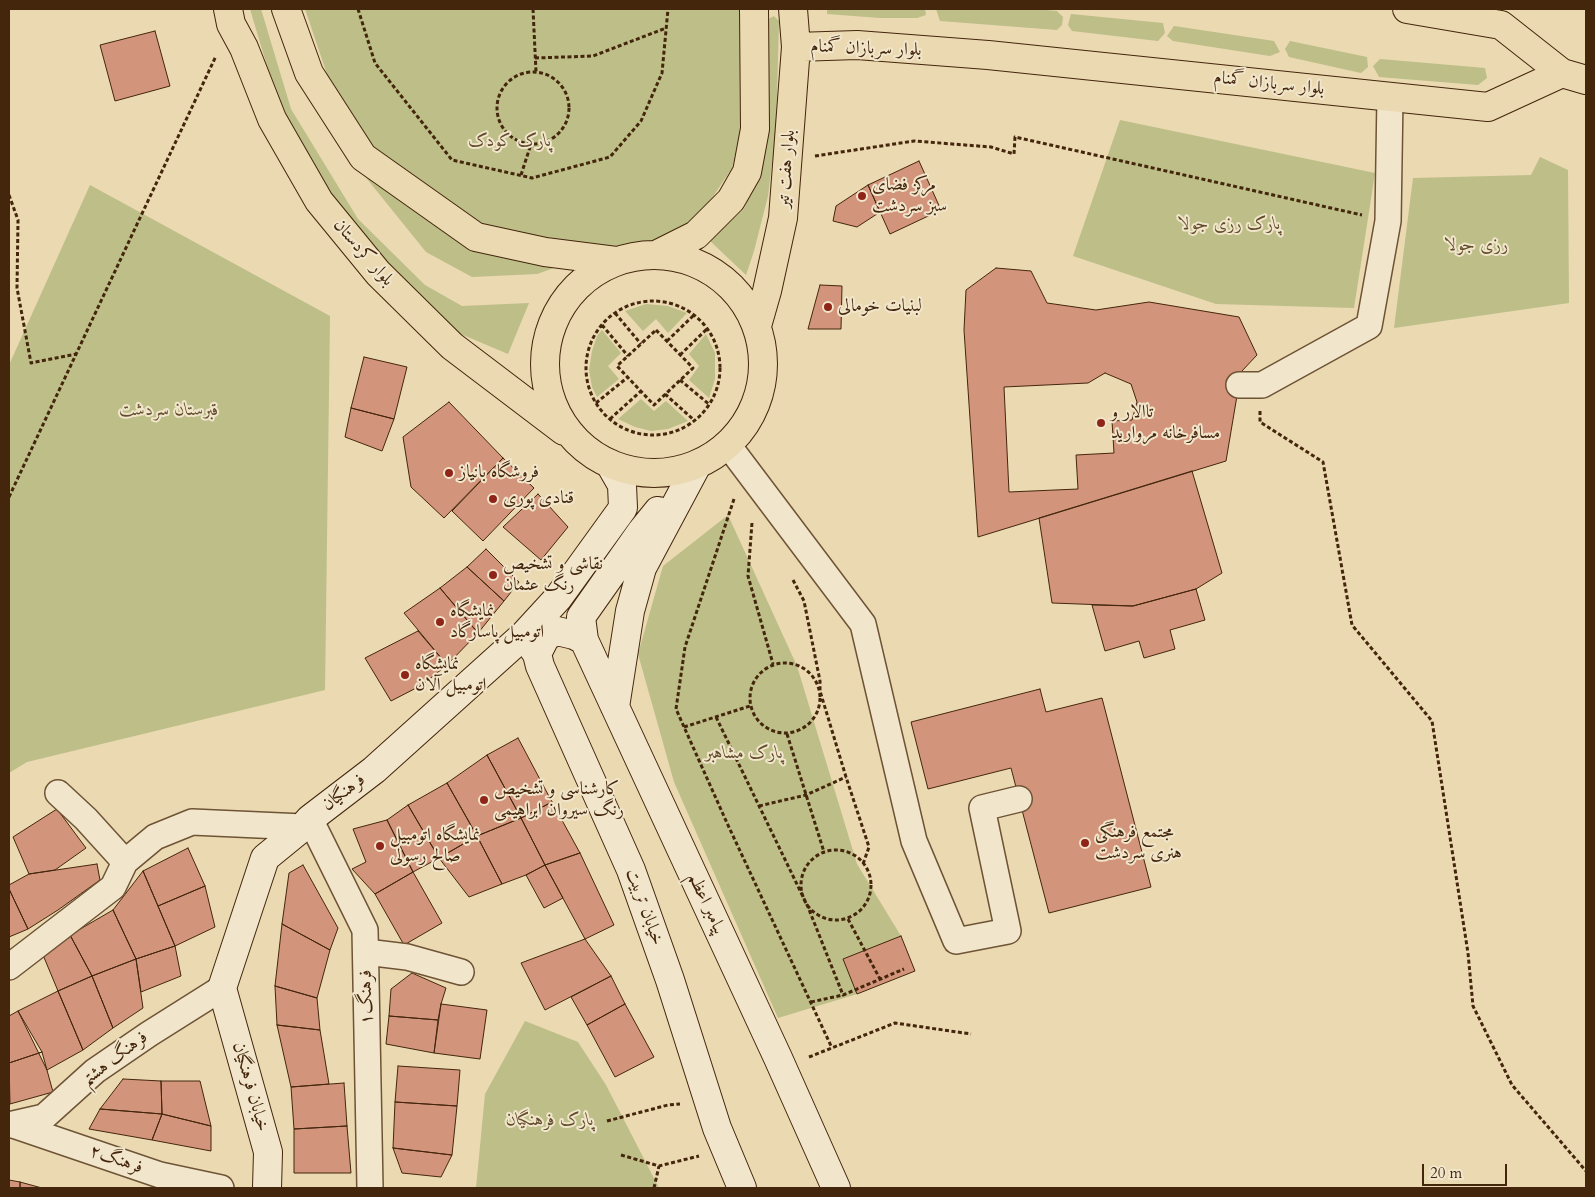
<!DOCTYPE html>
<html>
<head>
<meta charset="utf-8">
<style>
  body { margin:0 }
  #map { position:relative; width:1595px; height:1197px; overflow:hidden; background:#ead9b1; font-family:Cardo,serif }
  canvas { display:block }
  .frame { position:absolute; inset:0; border:10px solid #44260c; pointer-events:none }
  .scale { position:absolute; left:1422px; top:1164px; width:85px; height:22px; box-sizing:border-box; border:2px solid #44260c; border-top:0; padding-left:6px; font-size:15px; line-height:18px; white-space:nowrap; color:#44260c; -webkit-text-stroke:4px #f1e6cc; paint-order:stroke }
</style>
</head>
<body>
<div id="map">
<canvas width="1595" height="1197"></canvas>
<div class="frame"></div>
<div class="scale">20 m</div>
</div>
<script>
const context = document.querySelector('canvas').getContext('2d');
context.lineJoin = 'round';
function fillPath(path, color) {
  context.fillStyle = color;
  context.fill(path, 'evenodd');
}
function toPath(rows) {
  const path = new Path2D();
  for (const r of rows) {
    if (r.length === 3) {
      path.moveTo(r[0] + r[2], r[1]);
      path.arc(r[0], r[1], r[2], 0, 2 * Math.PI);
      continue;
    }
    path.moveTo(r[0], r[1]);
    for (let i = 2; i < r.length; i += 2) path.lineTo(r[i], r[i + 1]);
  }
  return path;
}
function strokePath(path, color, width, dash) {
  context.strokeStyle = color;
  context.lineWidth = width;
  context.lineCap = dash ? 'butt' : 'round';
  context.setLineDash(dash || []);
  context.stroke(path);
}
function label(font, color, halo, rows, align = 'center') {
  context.font = font + ' Cardo,Amiri,serif';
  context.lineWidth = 4;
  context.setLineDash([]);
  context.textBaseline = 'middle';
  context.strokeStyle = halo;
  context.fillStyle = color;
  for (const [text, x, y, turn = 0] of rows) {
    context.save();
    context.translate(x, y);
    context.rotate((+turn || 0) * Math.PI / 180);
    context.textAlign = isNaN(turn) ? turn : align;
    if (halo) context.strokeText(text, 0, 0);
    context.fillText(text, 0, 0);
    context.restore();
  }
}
const green = toPath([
  [250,9,261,9,291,109,358,219,425,285,462,306,529,303,508,354,456,332,411,294,348,222,281,113],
  [305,9,742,9,755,88,732,168,708,204,673,247,616,246,537,274,472,277,426,252,359,169],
  [827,9,925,9,926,15,917,18,880,18,827,14],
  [936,9,1034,9,1057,11,1063,17,1062,25,1057,30,940,21],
  [1071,14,1163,23,1165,33,1158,41,1072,31,1068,25],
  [774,16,779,21,776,132,768,196,754,251,746,275,709,240,744,209,755,183,768,19],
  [1174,26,1274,41,1280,52,1270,56,1173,41,1167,36],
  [1290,41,1367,57,1368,67,1361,73,1289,57,1285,49],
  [1380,59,1485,68,1487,78,1478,85,1379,77,1373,66],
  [1120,120,1375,173,1354,308,1216,304,1073,256],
  [1540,157,1568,170,1569,303,1394,328,1413,178,1531,175],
  [90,185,330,316,325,690,27,762,9,773,9,365],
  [646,304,668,306,687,313,668,333,656,319,643,331,625,311],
  [602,330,621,353,608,366,619,379,597,397,592,387,589,370,592,351,597,336],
  [706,334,715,353,715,379,709,398,689,380,699,366,689,354],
  [641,399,654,411,666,401,688,421,668,429,651,431,635,427,618,419],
  [728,515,797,666,857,864,901,936,915,971,857,994,778,1018,674,782,638,654,663,566],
  [525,1021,578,1042,606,1085,659,1188,476,1188,485,1094]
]);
const building = toPath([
  [155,31,170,86,115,101,100,45,155,31],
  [919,161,941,210,890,234,868,185,919,161],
  [868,185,880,212,857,227,833,221,836,206,868,185],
  [996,268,1031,271,1047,303,1096,310,1149,302,1239,317,1257,355,1241,372,1226,461,978,537,964,330,966,290,996,268],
  [820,285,842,286,841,329,808,329,820,285],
  [364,357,407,367,394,419,351,408,364,357],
  [1105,373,1131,384,1137,402,1132,420,1112,421,1114,453,1076,455,1078,489,1009,492,1004,387,1088,383,1105,373],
  [449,402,503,458,444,518,411,487,403,437,449,402],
  [351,408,394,419,382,451,345,437,351,408],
  [503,458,534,488,483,541,452,511,503,458],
  [1192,471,1222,573,1196,589,1133,606,1052,603,1039,518,1192,471],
  [538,494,568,527,541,560,503,527,538,494],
  [486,549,519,582,504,601,467,567,486,549],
  [467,567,504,601,478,633,440,588,467,567],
  [440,588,478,633,447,665,404,613,440,588],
  [1196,589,1205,620,1170,630,1175,649,1144,658,1139,641,1105,651,1092,605,1133,606,1196,589],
  [418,631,447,665,422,685,391,701,365,658,418,631],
  [1040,689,1046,712,1102,698,1151,887,1049,913,1011,768,928,789,911,722,1040,689],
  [518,738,552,802,521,818,487,755,518,738],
  [487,755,521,818,477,836,447,783,487,755],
  [447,783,477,836,439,858,408,805,447,783],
  [552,802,580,853,545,865,521,818,552,802],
  [408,805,439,858,413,872,387,820,408,805],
  [57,809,86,848,55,870,29,874,13,837,57,809],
  [521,818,545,865,526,875,502,884,477,836,521,818],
  [387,820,413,872,375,894,352,869,366,862,353,829,387,820],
  [477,836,502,884,469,897,439,858,477,836],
  [188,848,205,886,158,906,143,871,188,848],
  [580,853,614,925,585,939,545,865,580,853],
  [97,864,100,880,58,910,28,929,9,889,9,885,29,874,97,864],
  [303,865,338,928,330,950,282,924,289,873,303,865],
  [545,865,563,898,544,908,526,875,545,865],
  [143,871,175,946,136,959,113,910,143,871],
  [413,872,442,923,404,945,375,894,413,872],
  [205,886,215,927,175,946,158,906,205,886],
  [9,889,28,929,9,937,9,889],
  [113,910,136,959,92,976,70,935,113,910],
  [282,924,330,950,317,998,275,986,282,924],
  [70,935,92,976,58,991,43,955,70,935],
  [901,936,915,971,857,994,843,959,901,936],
  [585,939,611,976,545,1010,521,963,585,939],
  [175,946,181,976,141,992,136,959,175,946],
  [136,959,143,1008,113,1028,92,976,136,959],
  [412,973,446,988,441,1004,438,1020,389,1016,391,989,412,973],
  [92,976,113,1028,83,1050,58,991,92,976],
  [611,976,625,1004,587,1025,571,997,611,976],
  [275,986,317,998,320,1030,277,1025,275,986],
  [58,991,83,1050,47,1070,18,1011,58,991],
  [441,1004,487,1010,480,1059,434,1053,441,1004],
  [625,1004,654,1057,615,1077,587,1025,625,1004],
  [18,1011,42,1052,9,1063,9,1016,18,1011],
  [389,1016,438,1020,434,1053,386,1044,389,1016],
  [277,1025,320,1030,329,1084,291,1087,277,1025],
  [42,1052,53,1092,10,1104,9,1063,42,1052],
  [398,1066,460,1070,457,1106,395,1102,398,1066],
  [123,1079,161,1081,162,1114,100,1109,123,1079],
  [161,1081,200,1081,211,1126,162,1114,161,1081],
  [344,1083,347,1126,294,1129,291,1087,344,1083],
  [395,1102,457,1106,452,1155,393,1148,395,1102],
  [100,1109,162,1114,152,1140,89,1129,100,1109],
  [162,1114,211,1126,211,1151,152,1140,162,1114],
  [347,1126,351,1173,294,1173,294,1129,347,1126],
  [393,1148,452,1155,441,1177,402,1173,393,1148],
  [9,1180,20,1182,20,1188,9,1188,9,1180],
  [20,1182,42,1188,20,1188,20,1182]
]);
const path = toPath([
  [358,9,375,63,452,160,532,178,610,157,641,121,662,73,668,9],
  [533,9,536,72],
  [535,58,593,56,666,28],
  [533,108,36],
  [815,156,914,141,991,147,1014,154,1015,137,1362,215],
  [521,175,531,144],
  [9,195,18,220,17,288,31,363,76,354],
  [653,368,67],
  [615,313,641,344],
  [602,325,628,356],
  [656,330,693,368,654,405,617,366,656,330],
  [667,341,694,315],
  [680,355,708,328],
  [680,380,710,405],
  [665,394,695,421],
  [596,403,628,377],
  [1260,411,1260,422,1323,462,1352,625,1432,721,1468,953,1473,1006,1512,1085,1586,1171],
  [610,419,641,391],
  [9,497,216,56],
  [734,499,685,647,676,709,727,823,832,1048],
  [752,523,748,576,773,664],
  [793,580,804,601,820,681,820,691,846,777,869,847,863,864],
  [785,698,35],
  [716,717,808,907,843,995,904,969],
  [684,727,750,706],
  [787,734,824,852],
  [759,806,806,795,846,777],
  [836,885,35],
  [848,919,880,979],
  [811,1002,843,995],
  [809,1057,895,1023,971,1034],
  [607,1121,668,1105,680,1104],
  [621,1155,659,1166,699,1156],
  [654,1188,659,1166]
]);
const street = toPath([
  [1239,385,1262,385,1369,326,1388,221,1390,97],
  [728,445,863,624,914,841,956,941,1008,931,982,808,1019,799],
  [58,793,86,819,125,862],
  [310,819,365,930,370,1188],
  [366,952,407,957,461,972],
  [9,967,113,887,125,862,155,837,192,822,303,827],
  [9,1125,44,1117,95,1071,149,1034,222,988],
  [13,1125,160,1175,221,1188]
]);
const secondary = toPath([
  [581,617,584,640,778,1058,836,1188],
  [581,617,641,532,658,511],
  [524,635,537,654,540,666,631,870,670,980,717,1128,742,1188],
  [537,654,546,636,557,631,574,635,584,640],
  [615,707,630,611,642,568,697,465],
  [267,1188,268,1152,222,988,265,858,303,827,310,819,374,770,524,635,558,598,623,508,622,485,610,464]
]);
const primary = toPath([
  [228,9,231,24,244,48,272,119,319,201,378,273,452,346,564,431],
  [286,9,309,73,363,157,476,237,545,252,616,261],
  [1407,9,1501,25,1562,73,1586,80],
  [796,47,857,45,988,55,1488,107,1562,73],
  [658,254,696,235,731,200,747,172,755,129,754,9],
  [654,364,109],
  [757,326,767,291,783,218,796,47,793,9]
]);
const markers = [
  [862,196,5,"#8f2418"],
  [828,307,5,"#8f2418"],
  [1101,423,5,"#8f2418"],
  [449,473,5,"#8f2418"],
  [493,499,5,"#8f2418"],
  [493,575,5,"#8f2418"],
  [440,622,5,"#8f2418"],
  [405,675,5,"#8f2418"],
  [484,800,5,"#8f2418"],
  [1085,843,5,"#8f2418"],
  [380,846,5,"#8f2418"]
];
const streetNames = [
  ["بلوار سربازان گمنام",866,49,2],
  ["بلوار سربازان گمنام",1269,84,6],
  ["بلوار هفت تیر",787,169,-86],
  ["بلوار کردستان",363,253,49],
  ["فرهنگیان",344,793,-37],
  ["پیامبر اعظم",706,904,65],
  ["خیابان تربیت",644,907,70],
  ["فرهنگ۱",367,997,-91],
  ["فرهنگ هشتم",115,1059,-37],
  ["خیابان فرهنگیان",250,1087,74],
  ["فرهنگ۲",116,1160,19]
];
const parkNames = [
  ["پارک کودک",510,142],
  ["پارک رزی جولا",1230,225],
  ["رزی جولا",1477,246],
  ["قبرستان سردشت",169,411],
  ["پارک مشاهبر",744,754],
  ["پارک فرهنگیان",550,1121]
];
const poiNames = [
  ["مرکز فضای",872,186],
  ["سبز سردشت",872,207],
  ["لبنیات خومالی",838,307],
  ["تاالار و",1111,413],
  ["مسافرخانه مروارید",1111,434],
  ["فروشگاه بانیاز",459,473],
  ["قنادی پوری",503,499],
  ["نقاشی و تشخیص",503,565],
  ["رنگ عثمان",503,586],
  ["نمایشگاه",450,612],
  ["اتومبیل پاسارگاد",450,633],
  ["نمایشگاه",415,665],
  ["اتومبیل آلان",415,686],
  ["کارشناسی و تشخیص",494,790],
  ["رنگ سیروان ابراهیمی",494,811],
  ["مجتمع فرهنگی",1095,833],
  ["هنری سردشت",1095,854],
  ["نمایشگاه اتومبیل",390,836],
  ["صالح رسولی",390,857]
];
fillPath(green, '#bdbe88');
fillPath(building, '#d2947b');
strokePath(building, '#44260c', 1);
strokePath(street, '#6e5335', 28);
strokePath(secondary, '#44260c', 30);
strokePath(primary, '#44260c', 30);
strokePath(path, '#44260c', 3, [4, 2.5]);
strokePath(street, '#f1e6cc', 25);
strokePath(secondary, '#f1e6cc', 28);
strokePath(primary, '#ead9b1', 28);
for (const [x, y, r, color] of markers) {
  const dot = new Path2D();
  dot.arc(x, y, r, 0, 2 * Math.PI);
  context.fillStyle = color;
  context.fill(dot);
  strokePath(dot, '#f1e6cc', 2);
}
label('18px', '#44260c', '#f1e6cc', streetNames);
label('italic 18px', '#624c2b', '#f1e6cc', parkNames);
label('18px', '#44260c', '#f1e6cc', poiNames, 'left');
</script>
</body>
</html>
